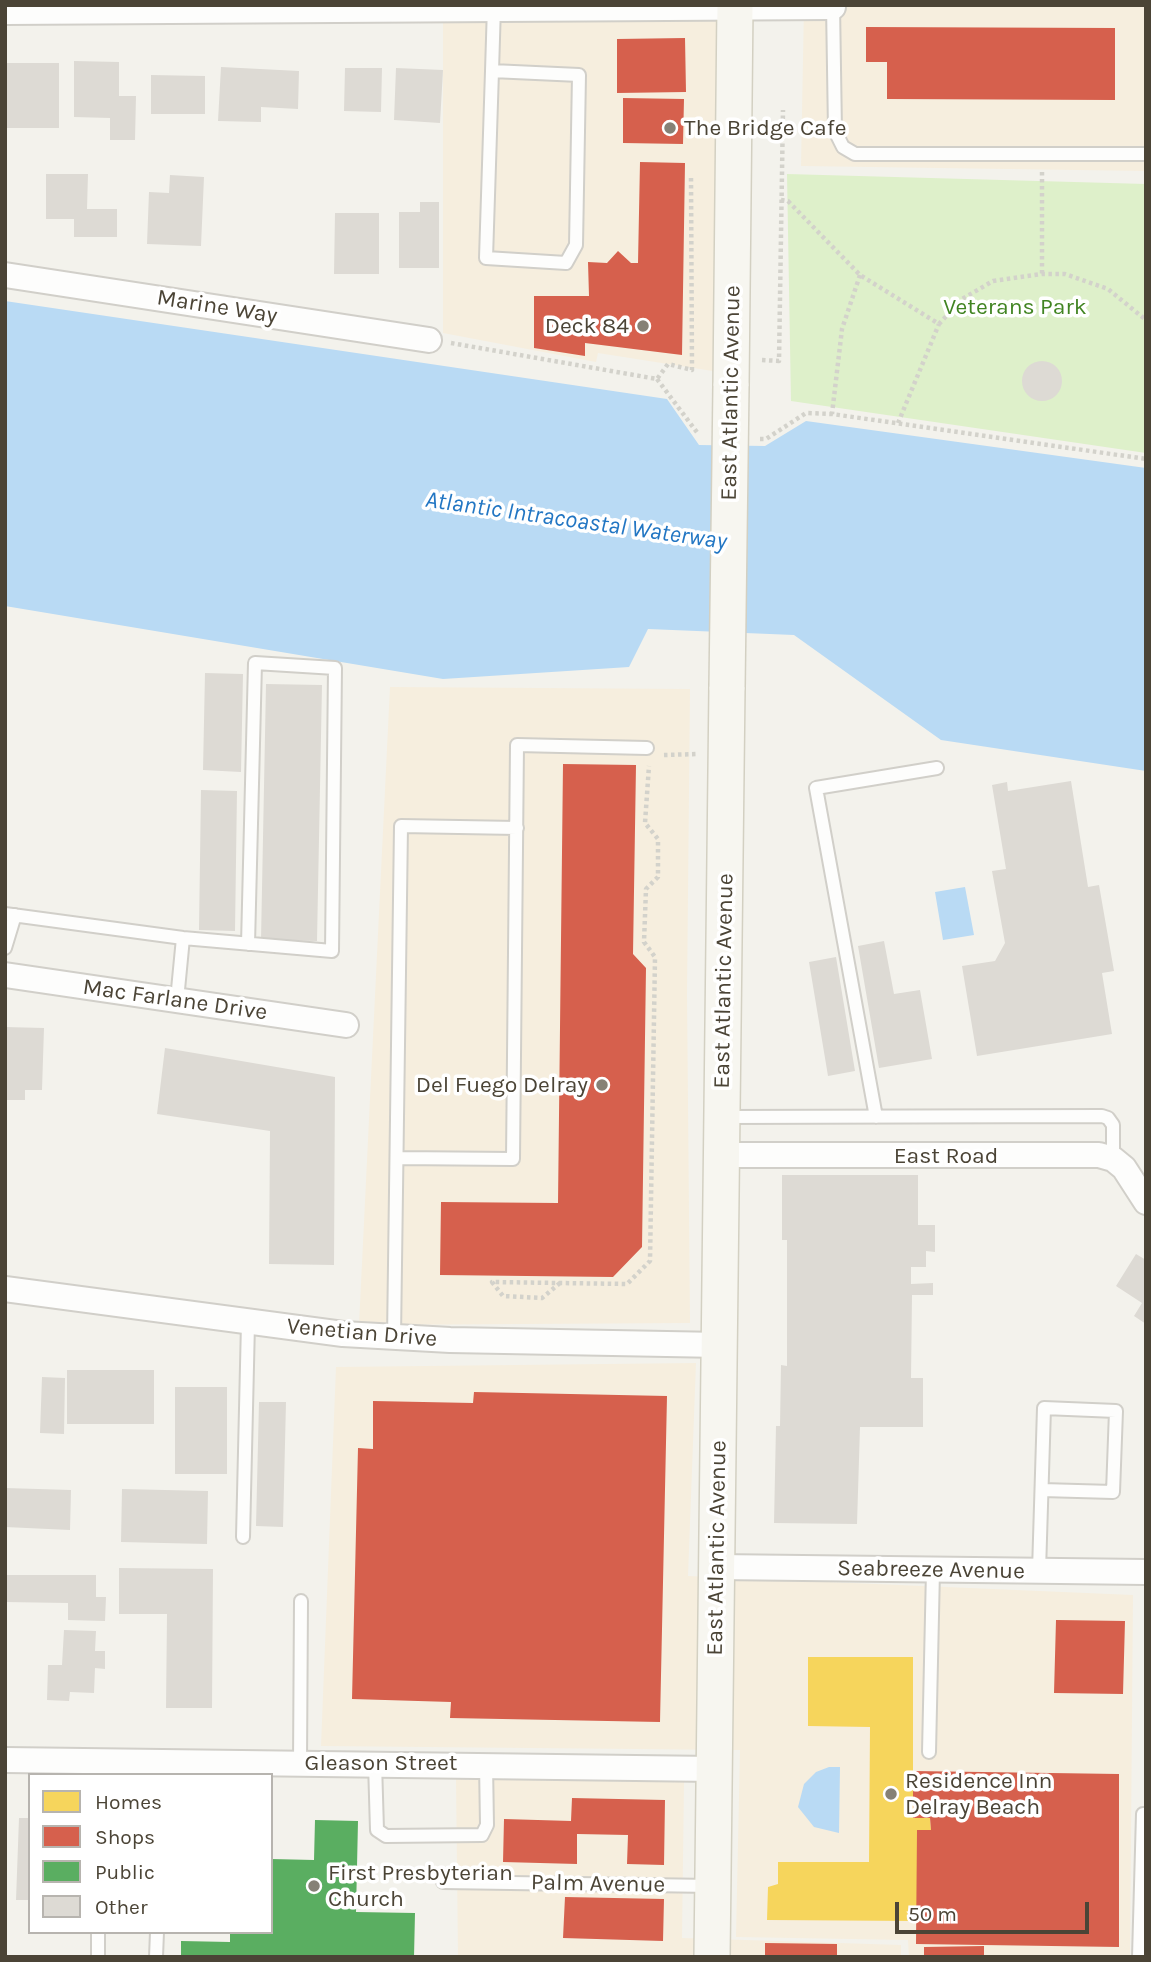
<!DOCTYPE html>
<html>
<head>
<meta charset="utf-8">
<style>
  body { margin:0 }
  #map { position:relative; width:1151px; height:1962px; overflow:hidden; background:#f3f2ec; font-family:Karla,sans-serif }
  canvas { display:block }
  .frame { position:absolute; inset:0; border:7px solid #4b4436; pointer-events:none }
  .legend { position:absolute; left:28px; top:1773px; width:245px; height:161px; box-sizing:border-box; background:#fff; border:2px solid #b7b4af; margin:0; padding:9px 12px; list-style:none; font-size:21px; color:#4b4436 }
  .legend li { display:flex; align-items:center; gap:14px; height:35px }
  .legend b { width:35px; border:2px solid #b7b4af }
  .scale { position:absolute; left:895px; top:1902px; width:194px; height:32px; box-sizing:border-box; border:4px solid #4b4436; border-top:0; padding-left:9px; font-size:21px; line-height:24px; white-space:nowrap; color:#4b4436; -webkit-text-stroke:5px #fff; paint-order:stroke }
</style>
</head>
<body>
<div id="map">
<canvas width="1151" height="1962"></canvas>
<div class="frame"></div>
<ul class="legend">
<li><b style="height:19px;background:#f6d55c"></b>Homes</li>
<li><b style="height:19px;background:#d6604d"></b>Shops</li>
<li><b style="height:19px;background:#5aae61"></b>Public</li>
<li><b style="height:19px;background:#dddad4"></b>Other</li>
</ul>
<div class="scale">50 m</div>
</div>
<script>
const context = document.querySelector('canvas').getContext('2d');
context.lineJoin = 'round';
function fillPath(path, color) {
  context.fillStyle = color;
  context.fill(path, 'evenodd');
}
function toPath(rows) {
  const path = new Path2D();
  for (const r of rows) {
    if (r.length === 3) {
      path.moveTo(r[0] + r[2], r[1]);
      path.arc(r[0], r[1], r[2], 0, 2 * Math.PI);
      continue;
    }
    path.moveTo(r[0], r[1]);
    for (let i = 2; i < r.length; i += 2) path.lineTo(r[i], r[i + 1]);
  }
  return path;
}
function strokePath(path, color, width, dash) {
  context.strokeStyle = color;
  context.lineWidth = width;
  context.lineCap = dash ? 'butt' : 'round';
  context.setLineDash(dash || []);
  context.stroke(path);
}
function label(font, color, halo, rows, align = 'center') {
  context.font = font + ' Karla,sans-serif';
  context.lineWidth = 7;
  context.setLineDash([]);
  context.textBaseline = 'middle';
  context.strokeStyle = halo;
  context.fillStyle = color;
  for (const [text, x, y, turn = 0] of rows) {
    context.save();
    context.translate(x, y);
    context.rotate((+turn || 0) * Math.PI / 180);
    context.textAlign = isNaN(turn) ? turn : align;
    if (halo) context.strokeText(text, 0, 0);
    context.fillText(text, 0, 0);
    context.restore();
  }
}
const commercial = toPath([
  [443,5,720,5,719,372,598,353,596,362,443,333],
  [804,5,1146,5,1146,171,801,166],
  [390,687,690,689,687,994,690,1323,359,1325],
  [696,1363,688,1576,1133,1595,1130,1957,909,1957,908,1940,736,1937,740,1750,321,1746,336,1367],
  [456,1779,684,1782,682,1938,901,1945,901,1957,458,1957]
]);
const green = toPath([
  [787,174,1146,184,1146,453,791,401]
]);
const water = toPath([
  [5,301,667,399,699,445,765,446,806,421,1146,468,1146,771,941,740,794,635,648,629,629,667,443,679,5,606],
  [965,887,974,935,943,940,935,892],
  [829,1767,840,1767,839,1833,814,1827,798,1807,804,1784,816,1772]
]);
const homes = toPath([
  [808,1657,913,1657,913,1818,930,1818,931,1830,917,1830,917,1921,767,1920,768,1887,778,1884,778,1862,869,1862,870,1727,808,1726]
]);
const shops = toPath([
  [866,27,1115,28,1115,100,887,99,887,62,866,62],
  [685,38,686,92,617,93,617,39],
  [623,98,684,99,683,144,623,143],
  [640,162,685,163,682,355,585,343,585,356,534,348,534,296,589,296,588,262,607,263,618,251,631,263,638,263],
  [563,764,636,765,633,954,646,968,642,1247,613,1277,440,1275,441,1202,558,1203],
  [474,1392,667,1396,660,1722,450,1718,451,1702,352,1699,358,1448,373,1449,373,1401,473,1403],
  [1056,1620,1125,1621,1123,1694,1054,1693],
  [913,1771,1119,1774,1119,1947,916,1944,917,1830,931,1830,930,1818,913,1818],
  [572,1798,665,1800,664,1865,627,1864,628,1835,577,1834,577,1864,503,1862,504,1819,571,1821],
  [565,1897,664,1899,663,1941,563,1938],
  [765,1943,837,1944,837,1957,765,1957],
  [984,1946,984,1957,924,1957,924,1947]
]);
const public = toPath([
  [315,1820,358,1821,356,1912,415,1913,414,1957,181,1957,181,1941,230,1942,230,1932,271,1932,271,1859,314,1860]
]);
const building = toPath([
  [74,61,119,62,119,96,136,96,135,140,110,140,110,118,74,117],
  [5,63,59,63,59,128,5,128],
  [221,67,299,71,298,109,261,107,261,122,218,121],
  [345,68,382,68,381,112,344,111],
  [396,68,443,70,440,123,394,120],
  [151,75,205,76,205,114,151,114],
  [46,174,88,174,87,209,117,209,117,237,74,237,74,219,46,219],
  [170,175,204,177,201,246,147,244,149,192,169,193],
  [420,202,439,202,439,268,399,268,399,212,420,212],
  [335,213,379,213,379,274,334,274],
  [1042,381,20],
  [205,673,243,674,241,772,203,770],
  [266,684,322,685,317,941,261,940],
  [1071,781,1088,887,1099,885,1114,971,1102,973,1112,1034,977,1056,962,966,995,961,1005,943,992,871,1006,869,992,785,1007,782,1008,791],
  [201,790,237,791,235,931,199,930],
  [884,941,894,994,920,990,932,1059,879,1068,858,946],
  [836,957,855,1071,828,1076,809,962],
  [5,1027,44,1028,42,1090,25,1090,25,1100,5,1100],
  [165,1048,335,1077,334,1265,269,1264,270,1131,157,1114],
  [782,1175,918,1175,918,1225,935,1225,935,1252,926,1251,926,1267,911,1267,911,1284,933,1283,933,1295,912,1295,911,1378,923,1378,923,1427,860,1427,857,1524,774,1523,776,1426,780,1426,781,1365,787,1366,787,1240,782,1240],
  [1136,1254,1146,1260,1146,1324,1134,1316,1142,1303,1116,1286],
  [67,1370,154,1370,154,1424,67,1424],
  [42,1377,65,1378,64,1434,40,1433],
  [175,1387,227,1387,227,1474,175,1474],
  [259,1402,286,1402,283,1527,256,1526],
  [5,1488,71,1490,70,1530,5,1527],
  [122,1489,208,1491,207,1544,121,1542],
  [119,1568,213,1569,212,1708,166,1708,167,1614,119,1614],
  [5,1575,96,1575,96,1597,106,1597,105,1621,68,1620,68,1603,5,1602],
  [64,1630,96,1631,95,1651,105,1651,105,1669,95,1668,94,1693,70,1692,69,1701,47,1700,48,1665,62,1665],
  [19,1818,30,1818,30,1900,16,1900]
]);
const path = toPath([
  [1042,172,1042,274],
  [781,200,788,201,860,275,939,324,962,299,993,281,1042,274,1065,274,1108,289,1146,320],
  [860,275,842,329,832,414,1146,459],
  [451,343,657,379,668,364,692,370,691,178],
  [762,360,779,361,783,110],
  [657,379,699,435],
  [898,423,939,324],
  [760,439,766,439,806,413,832,414],
  [664,755,698,754],
  [560,1283,542,1298,503,1296,492,1282,627,1284,650,1261,655,957,644,942,646,889,658,877,658,839,645,823,649,766]
]);
const service = toPath([
  [833,5,835,131,843,147,855,154,1146,154],
  [492,71,579,75,576,245,566,263,486,258,492,71,494,6],
  [5,914,183,938,332,951,335,668,255,663,248,944],
  [5,948,15,915],
  [177,1000,183,938],
  [724,1117,1102,1116,1108,1118,1113,1125,1113,1159],
  [876,1117,816,788,937,768],
  [397,1158,513,1159,517,745,647,748],
  [394,1337,401,826,517,828],
  [243,1537,248,1323],
  [1039,1571,1044,1408,1116,1411,1113,1492,1042,1490],
  [929,1752,933,1570],
  [300,1763,301,1601],
  [375,1763,377,1830,386,1836,482,1835,487,1825,486,1764],
  [443,1882,712,1886],
  [98,1957,98,1932],
  [156,1957,157,1932],
  [1139,1957,1143,1814,1146,1814]
]);
const minor = toPath([
  [5,12,833,7],
  [5,275,429,340],
  [5,975,346,1025],
  [723,1155,1099,1155,1113,1159,1124,1168,1146,1202],
  [5,1289,343,1334,450,1340,721,1345],
  [717,1567,1146,1572],
  [5,1760,714,1769]
]);
const secondary = toPath([
  [731,386,735,5],
  [712,1957,727,687]
]);
const secondaryBridge = toPath([
  [727,687,731,386]
]);
const markers = [
  [670,128,7,"#868176"],
  [643,326,7,"#868176"],
  [602,1085,7,"#868176"],
  [891,1794,7,"#868176"],
  [314,1886,7,"#868176"]
];
const poiNames = [
  ["The Bridge Cafe",684,128],
  ["Deck 84",629,326,"right"],
  ["Del Fuego Delray",588,1085,"right"],
  ["Residence Inn",905,1781],
  ["Delray Beach",905,1807],
  ["First Presbyterian",328,1873],
  ["Church",328,1899]
];
const streetNames = [
  ["Marine Way",217,307,9],
  ["East Atlantic Avenue",731,393,-89],
  ["East Atlantic Avenue",724,981,-89],
  ["Mac Farlane Drive",175,1000,8],
  ["East Road",946,1156],
  ["Venetian Drive",362,1333,5],
  ["East Atlantic Avenue",717,1548,-89],
  ["Seabreeze Avenue",931,1570,1],
  ["Gleason Street",381,1763],
  ["Palm Avenue",598,1884,1]
];
const parkNames = [
  ["Veterans Park",1015,307]
];
const waterNames = [
  ["Atlantic Intracoastal Waterway",576,521,8]
];
fillPath(commercial, '#f6eede');
fillPath(green, '#def0ca');
fillPath(water, '#b9daf4');
fillPath(homes, '#f6d55c');
fillPath(shops, '#d6604d');
fillPath(public, '#5aae61');
fillPath(building, '#dddad4');
strokePath(service, '#d1cfc9', 16);
strokePath(minor, '#d1cfc9', 28);
strokePath(secondary, '#d3d0c2', 38);
strokePath(path, '#d3d2cb', 4.5, [3.5, 3.5]);
strokePath(service, '#fdfdfc', 12);
strokePath(minor, '#fdfdfc', 24);
strokePath(secondary, '#f7f6f0', 35);
strokePath(secondaryBridge, '#d3d0c2', 38, []);
strokePath(secondaryBridge, '#f7f6f0', 35);
for (const [x, y, r, color] of markers) {
  const dot = new Path2D();
  dot.arc(x, y, r, 0, 2 * Math.PI);
  context.fillStyle = color;
  context.fill(dot);
  strokePath(dot, '#fff', 2.5);
}
label('23px', '#4b4436', '#fff', poiNames, 'left');
label('23px', '#4b4436', '#fff', streetNames);
label('23px', '#418422', '#fff', parkNames);
label('italic 24px', '#2276c3', '#fff', waterNames);
</script>
</body>
</html>
